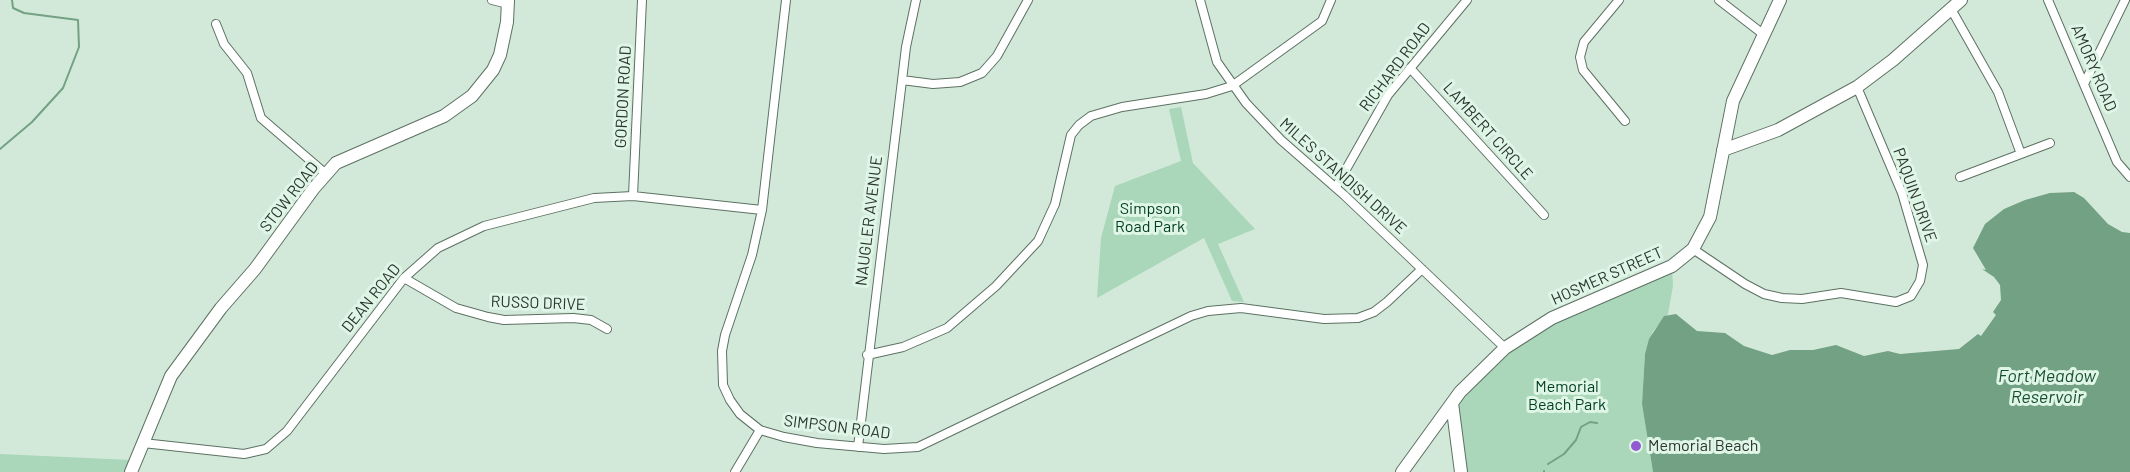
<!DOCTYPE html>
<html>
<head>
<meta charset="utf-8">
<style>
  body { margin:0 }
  canvas { display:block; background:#d2e9d9 }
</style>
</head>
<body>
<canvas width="2130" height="472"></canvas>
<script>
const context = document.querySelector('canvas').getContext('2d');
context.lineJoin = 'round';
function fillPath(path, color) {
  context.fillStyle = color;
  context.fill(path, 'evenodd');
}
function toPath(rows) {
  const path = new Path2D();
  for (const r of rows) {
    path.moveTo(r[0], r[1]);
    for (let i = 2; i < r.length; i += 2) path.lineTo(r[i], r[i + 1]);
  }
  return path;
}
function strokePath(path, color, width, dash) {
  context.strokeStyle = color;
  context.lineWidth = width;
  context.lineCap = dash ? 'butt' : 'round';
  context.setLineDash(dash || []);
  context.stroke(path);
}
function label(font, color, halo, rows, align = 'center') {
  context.font = font + ' Barlow,sans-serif';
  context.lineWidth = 6;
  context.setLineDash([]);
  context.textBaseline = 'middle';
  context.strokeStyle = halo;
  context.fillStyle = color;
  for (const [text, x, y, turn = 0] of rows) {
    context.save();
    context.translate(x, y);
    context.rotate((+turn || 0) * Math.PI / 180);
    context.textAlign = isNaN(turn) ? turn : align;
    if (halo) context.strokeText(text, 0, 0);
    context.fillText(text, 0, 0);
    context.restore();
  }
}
const green = toPath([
  [1181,107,1193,163,1255,229,1218,244,1244,302,1232,301,1204,238,1097,298,1101,238,1115,186,1181,161,1169,109],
  [1672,266,1673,286,1668,314,1653,331,1645,354,1642,404,1653,472,1461,472,1452,403,1505,348],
  [0,454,131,460,125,472,0,472]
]);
const water = toPath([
  [2074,192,2084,198,2108,224,2122,232,2130,233,2130,472,1653,472,1642,404,1645,354,1649,339,1664,316,1676,314,1697,331,1725,333,1744,346,1772,355,1790,350,1813,350,1836,345,1864,356,1888,351,1900,354,1959,349,1978,334,1981,336,1996,315,1993,312,2001,300,2000,285,1994,277,1982,269,1986,270,1973,248,1985,224,2004,209,2025,200,2050,193]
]);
const stream = toPath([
  [0,149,32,122,63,88,79,47,78,20,24,13,13,8,12,0],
  [1548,464,1564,454,1576,440,1581,427,1590,422,1597,423],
  [1544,472,1544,471]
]);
const street = toPath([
  [492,0,508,4],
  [786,0,762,210,752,255,725,335,722,351,723,385,730,400,740,414,760,430,784,437,817,443,884,449,918,447,1191,316,1208,311,1241,308,1324,319,1358,318,1374,312,1387,302,1422,269],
  [1200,0,1217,62,1246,103,1281,140,1344,195,1505,348],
  [1619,0,1584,42,1580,57,1583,70,1625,121],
  [1719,0,1763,34],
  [2048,0,2117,162,2130,177],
  [1951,9,1998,92,2021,154],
  [216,24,224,44,247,73,261,118,326,174],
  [1410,68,1544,215],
  [902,80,933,84,960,82,982,73,997,56,1028,0],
  [2084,84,2125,0],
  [1960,177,2050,143],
  [1336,187,1388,95,1467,0],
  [633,196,642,0],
  [1693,249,1745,284,1764,294,1782,298,1802,299,1841,293,1896,302,1911,296,1920,281,1923,265,1902,193,1857,87],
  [404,278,456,308,488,317,504,320,573,318,591,320,607,329],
  [867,355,903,347,947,328,996,286,1038,241,1055,204,1071,135,1079,125,1091,116,1122,107,1206,94,1232,86,1322,21,1331,0],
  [143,443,244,454,266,449,287,431,404,278,438,248,484,226,594,198,633,196,762,210],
  [858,447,906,47,916,0],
  [735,472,760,430]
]);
const secondary = toPath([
  [1723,150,1778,130,1857,87,1893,60,1961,0],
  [1452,403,1461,472],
  [131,472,171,376,221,308,255,269,314,188,336,163,444,116,472,96,493,70,500,55,507,22,508,0],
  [1402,472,1460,392,1505,348,1552,318,1672,266,1693,249,1710,217,1733,101,1780,0]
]);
const markers = [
  [1636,446,6,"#915ad2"]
];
const streetNames = [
  ["RICHARD ROAD",1395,67,-53],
  ["AMORY ROAD",2094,68,67],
  ["GORDON ROAD",623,97,-87],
  ["LAMBERT CIRCLE",1488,131,48],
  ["MILES STANDISH DRIVE",1343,176,42],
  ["PAQUIN DRIVE",1915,195,70],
  ["STOW ROAD",289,197,-52],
  ["NAUGLER AVENUE",869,221,-83],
  ["HOSMER STREET",1607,276,-24],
  ["DEAN ROAD",371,298,-51],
  ["RUSSO DRIVE",538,303,2],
  ["SIMPSON ROAD",837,427,7]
];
const parkNames = [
  ["Simpson",1150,209],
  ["Road Park",1150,227],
  ["Memorial",1567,387],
  ["Beach Park",1567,405]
];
const poiNames = [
  ["Memorial Beach",1648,446]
];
const waterNames = [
  ["Fort Meadow",2047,376],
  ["Reservoir",2047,397]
];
fillPath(green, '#aad7b9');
fillPath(water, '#73a183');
strokePath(stream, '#73a183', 2);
strokePath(street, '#5d7163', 10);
strokePath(secondary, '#5d7163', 14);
strokePath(street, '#fff', 8);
strokePath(secondary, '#fff', 12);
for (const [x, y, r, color] of markers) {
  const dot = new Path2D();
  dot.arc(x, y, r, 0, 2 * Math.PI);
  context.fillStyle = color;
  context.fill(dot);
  strokePath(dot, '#dff6e6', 2);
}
label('16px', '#2c352e', '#dff6e6', streetNames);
label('16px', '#003d20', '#dff6e6', parkNames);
label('16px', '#2c352e', '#dff6e6', poiNames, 'left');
label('italic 18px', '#194f31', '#dff6e6', waterNames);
</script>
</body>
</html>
